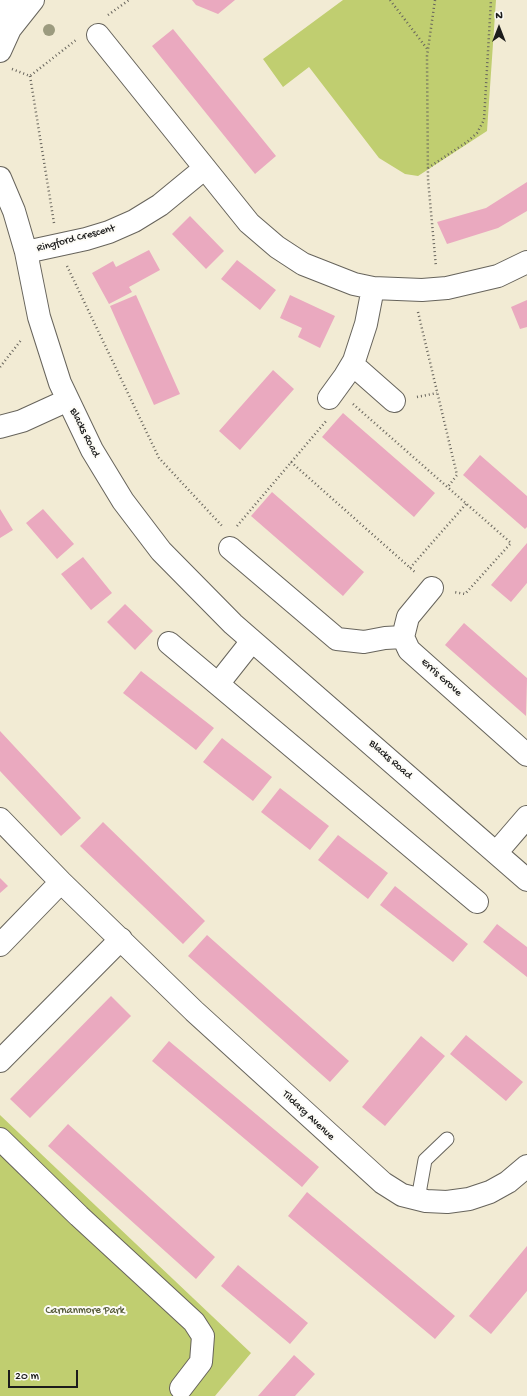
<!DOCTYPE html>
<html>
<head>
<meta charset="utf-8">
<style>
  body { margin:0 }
  #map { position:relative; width:527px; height:1396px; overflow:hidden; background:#f2ebd4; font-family:"Gochi Hand",sans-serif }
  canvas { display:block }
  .north { position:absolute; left:479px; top:8px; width:40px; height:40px; -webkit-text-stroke:3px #fdfcf7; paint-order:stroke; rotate:0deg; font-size:11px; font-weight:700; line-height:16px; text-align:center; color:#1c1c1c }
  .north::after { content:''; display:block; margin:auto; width:14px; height:18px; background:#1c1c1c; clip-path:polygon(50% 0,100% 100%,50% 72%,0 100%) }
  .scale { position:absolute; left:8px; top:1370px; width:70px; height:18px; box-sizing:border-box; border:2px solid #1c1c1c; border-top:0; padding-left:5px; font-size:12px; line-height:14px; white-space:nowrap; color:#1c1c1c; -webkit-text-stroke:3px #fdfcf7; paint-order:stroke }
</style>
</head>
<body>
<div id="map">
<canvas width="527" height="1396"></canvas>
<div class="north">N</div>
<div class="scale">20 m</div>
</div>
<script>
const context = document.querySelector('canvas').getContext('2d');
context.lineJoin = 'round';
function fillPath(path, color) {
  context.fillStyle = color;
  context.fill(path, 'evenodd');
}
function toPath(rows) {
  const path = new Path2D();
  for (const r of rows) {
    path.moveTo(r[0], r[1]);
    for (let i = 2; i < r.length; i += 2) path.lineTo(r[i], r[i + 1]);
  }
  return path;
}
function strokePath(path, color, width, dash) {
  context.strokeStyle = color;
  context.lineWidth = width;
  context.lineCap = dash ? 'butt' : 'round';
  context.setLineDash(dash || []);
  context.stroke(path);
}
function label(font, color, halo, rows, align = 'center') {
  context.font = font + ' "Gochi Hand",sans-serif';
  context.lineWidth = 4;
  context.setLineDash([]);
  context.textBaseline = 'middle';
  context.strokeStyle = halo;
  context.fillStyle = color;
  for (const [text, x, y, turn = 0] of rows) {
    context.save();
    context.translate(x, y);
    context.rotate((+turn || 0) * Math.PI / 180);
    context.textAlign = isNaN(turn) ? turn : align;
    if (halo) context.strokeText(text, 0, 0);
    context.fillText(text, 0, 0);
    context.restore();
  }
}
const green = toPath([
  [343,0,496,0,487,131,418,176,405,174,379,158,309,67,283,87,263,59],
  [0,1115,251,1353,215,1396,0,1396]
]);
const building = toPath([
  [192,0,235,0,218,14,196,5],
  [173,29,276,156,255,174,152,46],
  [527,182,527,211,498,228,447,244,437,222,486,208],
  [190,216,224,251,206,269,172,234],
  [149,250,160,270,129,287,132,292,109,304,92,273,113,261,116,267],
  [237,260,276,290,260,310,221,279],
  [136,295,180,394,154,405,110,306],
  [290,295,335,316,320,348,298,337,302,328,280,318],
  [527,300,527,327,520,329,511,307],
  [273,370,294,389,240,450,219,431],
  [343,413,435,493,414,517,322,437],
  [480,455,527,496,527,527,525,529,463,475],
  [272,492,364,572,343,596,251,516],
  [0,509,13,530,0,538],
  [43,509,74,544,57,559,26,523],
  [527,543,527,583,511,602,491,585],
  [83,557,112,593,91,610,61,574],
  [125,604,153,631,135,650,107,622],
  [464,623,527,678,526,716,445,645],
  [141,671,214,728,196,750,123,693],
  [0,731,81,818,61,836,0,771],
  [222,738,272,777,253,801,203,762],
  [280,788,329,826,310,850,261,812],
  [103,822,205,921,183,944,80,846],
  [338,835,388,873,368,899,318,860],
  [0,878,8,886,0,893],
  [395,886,468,944,453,962,380,905],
  [497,924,527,947,527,977,483,942],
  [207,935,349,1061,330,1082,188,956],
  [111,996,131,1016,30,1118,10,1099],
  [466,1035,523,1082,506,1101,450,1054],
  [421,1036,445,1056,385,1126,362,1107],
  [169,1041,319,1167,302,1187,152,1061],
  [68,1124,215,1257,196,1279,48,1146],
  [307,1192,455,1316,435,1339,288,1216],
  [527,1246,527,1291,491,1334,469,1316],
  [238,1265,308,1323,290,1344,221,1286],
  [294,1355,315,1374,295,1396,258,1396]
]);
const path = toPath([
  [390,0,428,50],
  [435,0,427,56,428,179,436,267],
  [108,15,129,0],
  [12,69,30,76,76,40],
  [30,76,54,223],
  [428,168,467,142,477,133,484,120,491,0],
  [67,266,159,458,223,527],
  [418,312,457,475,447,488],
  [0,367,22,339],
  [417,397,437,393],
  [353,404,511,543,465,594,454,592],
  [291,462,416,573],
  [237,526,327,420],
  [410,568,466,504]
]);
const service = toPath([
  [418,1199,425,1160,447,1139]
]);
const minor = toPath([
  [98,35,249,223,277,247,303,264,354,284,373,288,422,290,447,288,498,276,527,262],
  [0,51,10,29,33,0],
  [0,178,14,211,26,252,39,317,60,383,92,450,123,501,161,551,233,624,527,880],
  [26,252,86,239,109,232,134,221,160,205,205,168],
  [352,364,394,401],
  [329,398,345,376,354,361,366,324,373,288],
  [0,427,22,421,68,400],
  [230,548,337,639,364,642,385,638,403,637],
  [432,588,408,617,403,637,409,650,527,755],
  [169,643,477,902],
  [218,684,252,641],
  [0,819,61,882,194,1011,383,1183,402,1195,426,1201,447,1202,469,1199,490,1192,508,1182,527,1166],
  [496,853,527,817],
  [0,945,61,882],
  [0,1061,121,939],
  [0,1139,79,1216,194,1322,203,1336,201,1362,181,1388]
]);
const secondary = toPath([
  [0,14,18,0]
]);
const trees = [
  [49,30]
];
const streetNames = [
  ["Ringford Crescent",76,239,-15],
  ["Blacks Road",84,433,63],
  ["Erris Grove",441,678,42],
  ["Blacks Road",390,760,41],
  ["Tildarg Avenue",308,1116,43]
];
const parkNames = [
  ["Carnanmore Park",85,1311]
];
fillPath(green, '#c0ce70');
fillPath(building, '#eaa9bf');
strokePath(service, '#67645c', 15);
strokePath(minor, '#67645c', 24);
strokePath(secondary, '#67645c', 24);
strokePath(path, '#67645c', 2.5, [1, 3]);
strokePath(service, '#fff', 13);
strokePath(minor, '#fff', 22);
strokePath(secondary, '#fff', 22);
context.fillStyle = '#9c9b7f';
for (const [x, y] of trees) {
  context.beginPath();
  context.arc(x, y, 6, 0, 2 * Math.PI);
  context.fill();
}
label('11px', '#1c1c1c', '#fdfcf7', streetNames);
label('11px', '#555a39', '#fdfcf7', parkNames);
</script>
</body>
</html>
